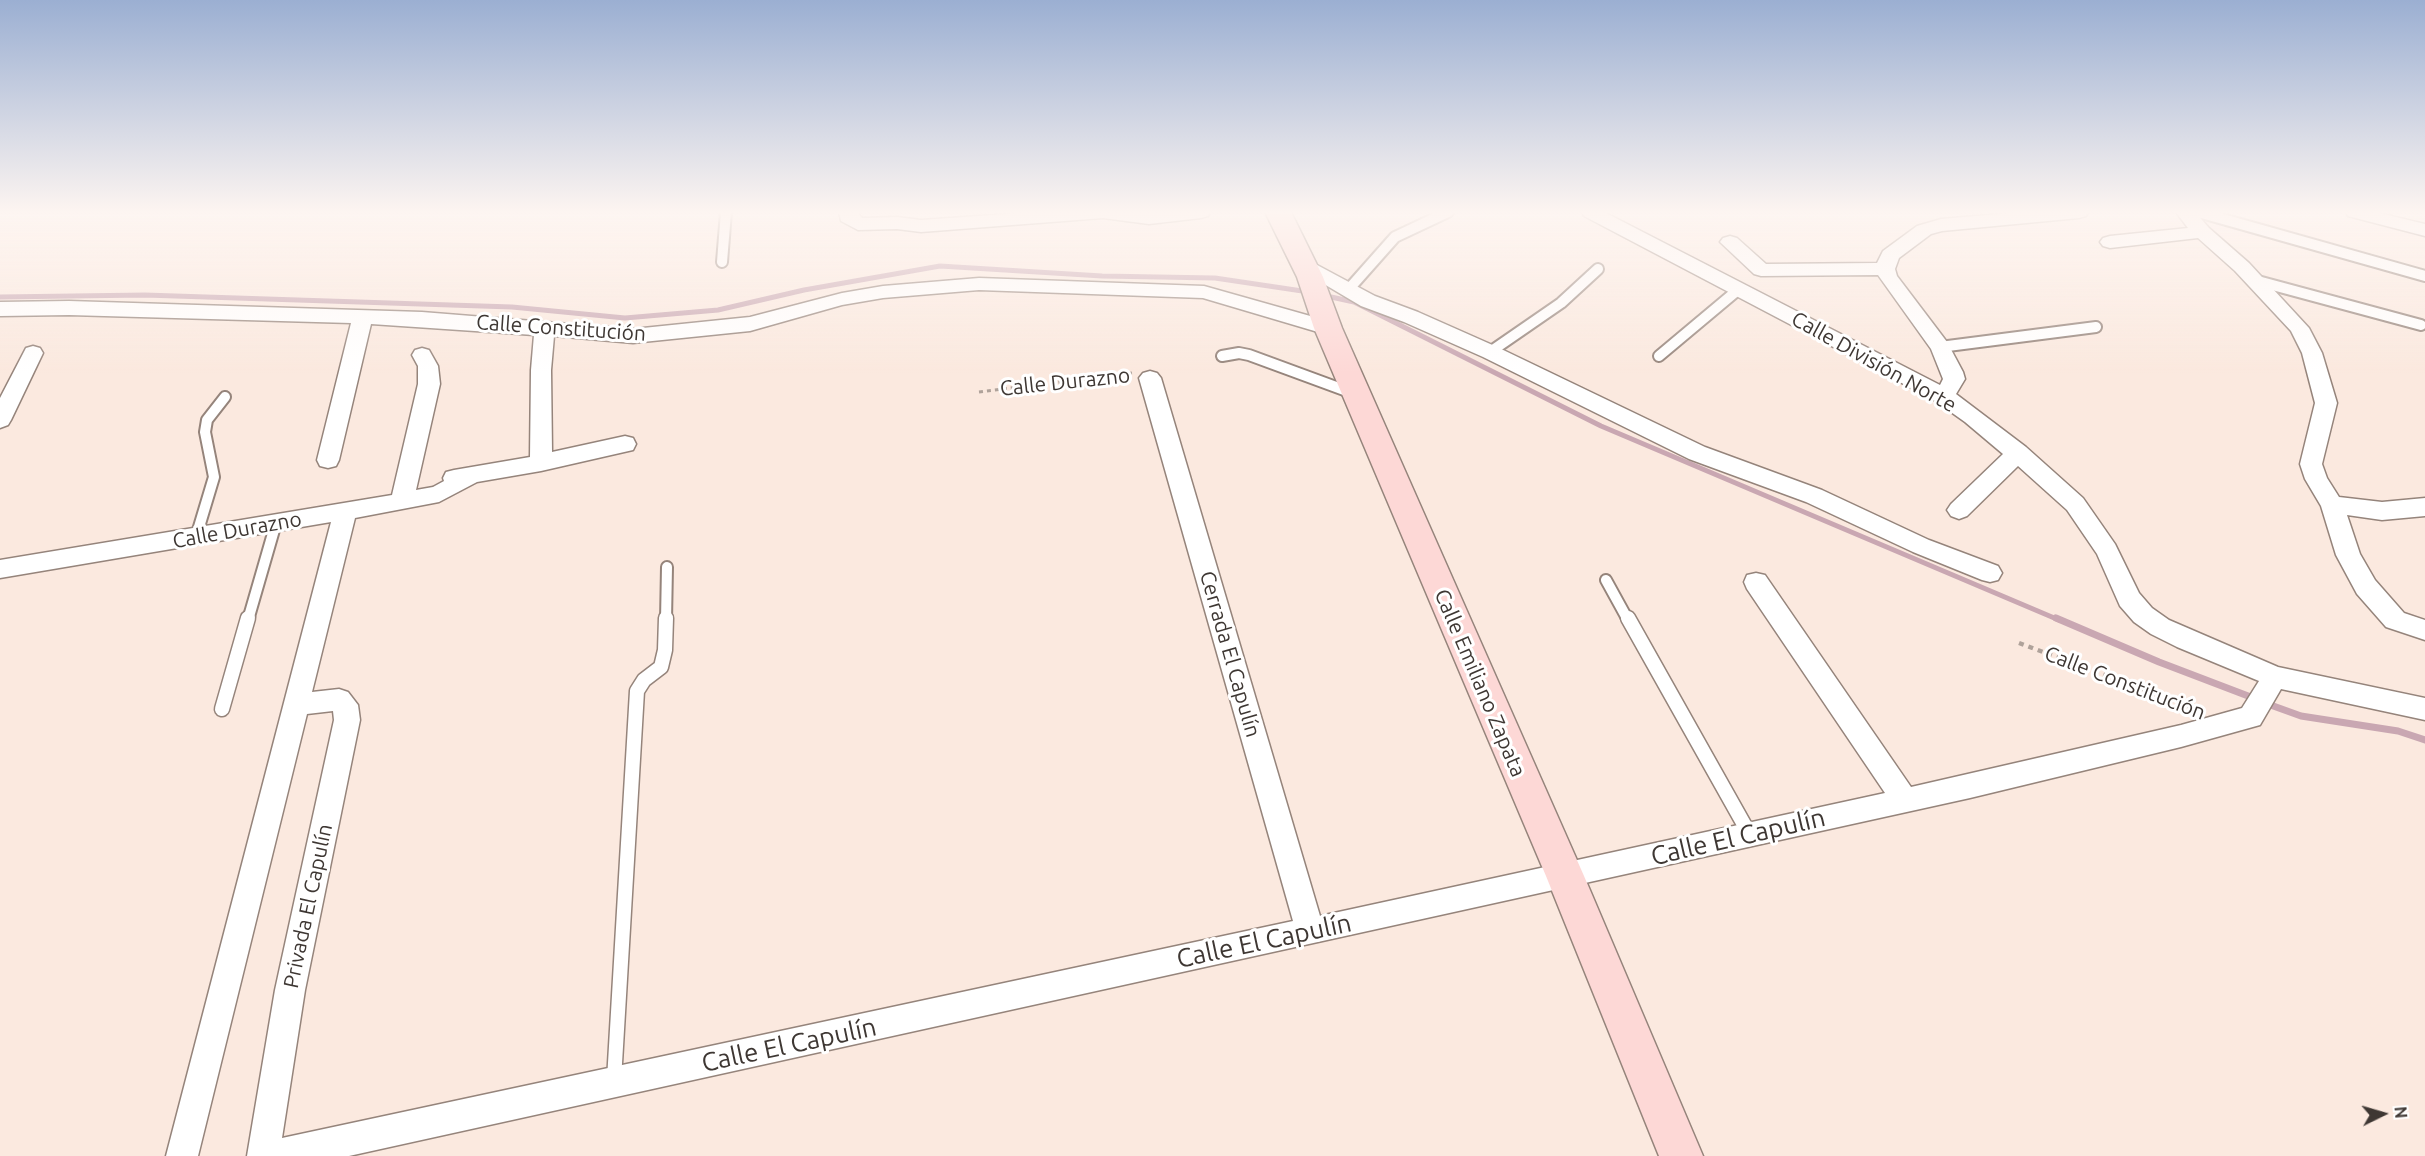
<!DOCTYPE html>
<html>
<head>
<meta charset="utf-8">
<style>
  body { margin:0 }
  #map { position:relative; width:2425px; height:1156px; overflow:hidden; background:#fbe9df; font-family:Ubuntu,sans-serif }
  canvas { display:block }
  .north { position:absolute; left:2353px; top:1084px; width:60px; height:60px; -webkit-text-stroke:4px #fff; paint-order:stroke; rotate:85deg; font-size:16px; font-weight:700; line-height:24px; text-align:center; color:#3e3733 }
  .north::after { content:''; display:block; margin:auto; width:21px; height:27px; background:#3e3733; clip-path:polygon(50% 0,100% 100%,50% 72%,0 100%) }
</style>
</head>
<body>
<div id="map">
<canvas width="2425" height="1156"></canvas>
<div class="north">N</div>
</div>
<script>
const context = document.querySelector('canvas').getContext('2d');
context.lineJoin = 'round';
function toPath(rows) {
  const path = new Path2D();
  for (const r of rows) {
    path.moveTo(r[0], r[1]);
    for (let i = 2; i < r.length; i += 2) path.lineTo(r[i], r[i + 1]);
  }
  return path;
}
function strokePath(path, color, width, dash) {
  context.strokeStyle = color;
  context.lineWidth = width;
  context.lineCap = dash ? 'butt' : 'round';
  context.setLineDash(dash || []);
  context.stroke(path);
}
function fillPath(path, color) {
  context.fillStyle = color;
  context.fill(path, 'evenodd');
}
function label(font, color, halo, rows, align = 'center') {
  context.font = font + ' Ubuntu,sans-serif';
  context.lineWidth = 6;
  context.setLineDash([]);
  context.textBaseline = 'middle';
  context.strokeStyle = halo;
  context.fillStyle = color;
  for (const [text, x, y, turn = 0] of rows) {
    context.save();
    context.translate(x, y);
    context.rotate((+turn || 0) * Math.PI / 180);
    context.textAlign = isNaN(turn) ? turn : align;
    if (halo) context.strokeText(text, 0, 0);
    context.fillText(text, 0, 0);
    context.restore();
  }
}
const streamFar1 = toPath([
  [1322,295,1354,302,1601,426,2059,620],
  [0,297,145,295,512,307,625,318,718,310,804,290,940,266,1102,276,1215,278,1309,292]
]);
const stream = toPath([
  [2056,618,2159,662,2256,699],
  [2265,703,2301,716,2398,731,2425,740]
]);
const pathFar1 = toPath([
  [979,392,1132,373]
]);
const path = toPath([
  [2019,643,2196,709]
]);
const laneFar1 = toPath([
  [2198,212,2425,276],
  [722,262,726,212],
  [2254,280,2421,325],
  [1348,290,1395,237,1448,212],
  [1940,347,2096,327],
  [1490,352,1561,303,1598,269],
  [1222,356,1239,353,1249,355,1355,394],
  [1659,356,1739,289],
  [196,537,214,477,205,432,207,420,225,397],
  [1606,580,1628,620],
  [248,620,276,523],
  [666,620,667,567]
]);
const lane = toPath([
  [1628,618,1750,835],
  [222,709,248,618],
  [614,1080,637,691,644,680,661,667,665,650,666,618]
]);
const street = toPath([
  [839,212,857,212,862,218,897,217,921,220,1035,212,1210,212,1208,216,1201,218,1149,224,1103,218,921,232,897,229,858,230,841,221,839,212],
  [1582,212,1604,212,1940,385,1943,379,1931,349,1878,275,1761,276,1754,274,1720,242,1723,238,1730,236,1737,238,1766,264,1877,263,1883,251,1917,226,1941,219,2023,212,2088,212,2086,216,2079,218,1942,231,1931,234,1899,258,1895,269,1897,276,1947,342,1963,372,1965,379,1956,394,2026,447,2083,498,2115,544,2139,593,2152,608,2169,620,2278,667,2425,698,2425,720,2281,689,2260,725,2181,747,1970,798,349,1156,247,1156,275,990,334,720,333,711,307,714,198,1156,166,1156,331,522,0,578,0,560,392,495,418,384,418,366,412,355,415,350,422,348,429,350,438,366,440,384,416,490,433,487,444,481,443,478,446,472,454,470,530,457,531,370,534,335,371,324,339,460,336,466,328,468,320,466,317,460,351,323,69,315,0,316,0,302,69,301,422,312,633,329,750,317,842,293,883,286,979,278,1204,286,1335,323,1338,328,1335,333,1328,335,1203,298,979,290,883,298,842,305,750,331,633,343,554,336,551,370,552,452,625,436,633,438,636,444,633,450,541,471,477,482,439,502,355,518,312,692,339,689,348,692,358,705,360,720,305,990,282,1138,1293,921,1139,378,1143,373,1150,371,1157,373,1161,378,1320,916,1885,793,1747,589,1744,582,1747,575,1756,573,1765,575,1911,787,2181,725,2242,708,2259,681,2177,647,2151,634,2134,622,2120,606,2097,554,2067,510,2018,466,1967,516,1959,519,1951,516,1947,510,1951,504,2003,454,1965,422,1934,400,1584,216,1582,212],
  [2176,212,2195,212,2209,228,2249,263,2309,328,2322,353,2337,403,2322,464,2327,478,2339,497,2382,502,2425,498,2425,516,2382,520,2347,515,2360,554,2375,580,2404,613,2425,620,2425,640,2386,627,2357,594,2336,555,2321,506,2305,479,2300,464,2315,403,2302,353,2291,331,2235,271,2198,238,2110,248,2103,246,2100,242,2103,238,2110,236,2188,228,2176,212],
  [2346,212,2375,212,2425,224,2425,236,2348,216,2346,212],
  [1304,258,1375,296,1418,312,1497,347,1705,447,1822,490,1929,540,1998,566,2002,573,1998,580,1990,582,1982,580,1913,552,1806,502,1689,459,1483,357,1404,322,1361,306,1297,268,1294,264,1297,260,1304,258],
  [33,346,40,348,43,353,11,420,8,425,0,428,0,398,26,348,33,346]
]);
const secondary = toPath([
  [1265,212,1291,212,1323,277,1342,328,1584,876,1703,1156,1659,1156,1546,876,1314,328,1297,277,1265,212]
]);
const streetNames = [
  ["Calle Constitución",561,328,4],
  ["Calle División Norte",1874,362,29],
  ["Calle Durazno",1065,382,-6],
  ["Calle Durazno",237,530,-10],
  ["Cerrada El Capulín",1230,654,74],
  ["Calle Emiliano Zapata",1480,683,67],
  ["Calle Constitución",2125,683,21],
  ["Privada El Capulín",308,906,-78]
];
const nearStreetnames = [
  ["Calle El Capulín",1738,837,-13],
  ["Calle El Capulín",1264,941,-12],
  ["Calle El Capulín",789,1045,-12]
];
strokePath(streamFar1, '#c9a7b2', 5);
strokePath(stream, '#c9a7b2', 7);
strokePath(laneFar1, '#95847b', 14);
strokePath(lane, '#95847b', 17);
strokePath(street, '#95847b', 3);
strokePath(secondary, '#95847b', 3);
strokePath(pathFar1, '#afa29a', 3, [4, 4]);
strokePath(path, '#afa29a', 4.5, [5, 5]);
strokePath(laneFar1, '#fff', 10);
strokePath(lane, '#fff', 14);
fillPath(street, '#fff');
fillPath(secondary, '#fdd8d6');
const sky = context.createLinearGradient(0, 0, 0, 373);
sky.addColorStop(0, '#9bafd2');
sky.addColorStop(0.57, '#fdf5f1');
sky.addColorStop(1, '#fdf5f100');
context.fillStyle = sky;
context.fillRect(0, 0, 2425, 373);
label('21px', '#3e3733', '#fff', streetNames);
label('26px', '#3e3733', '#fff', nearStreetnames);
</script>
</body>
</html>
